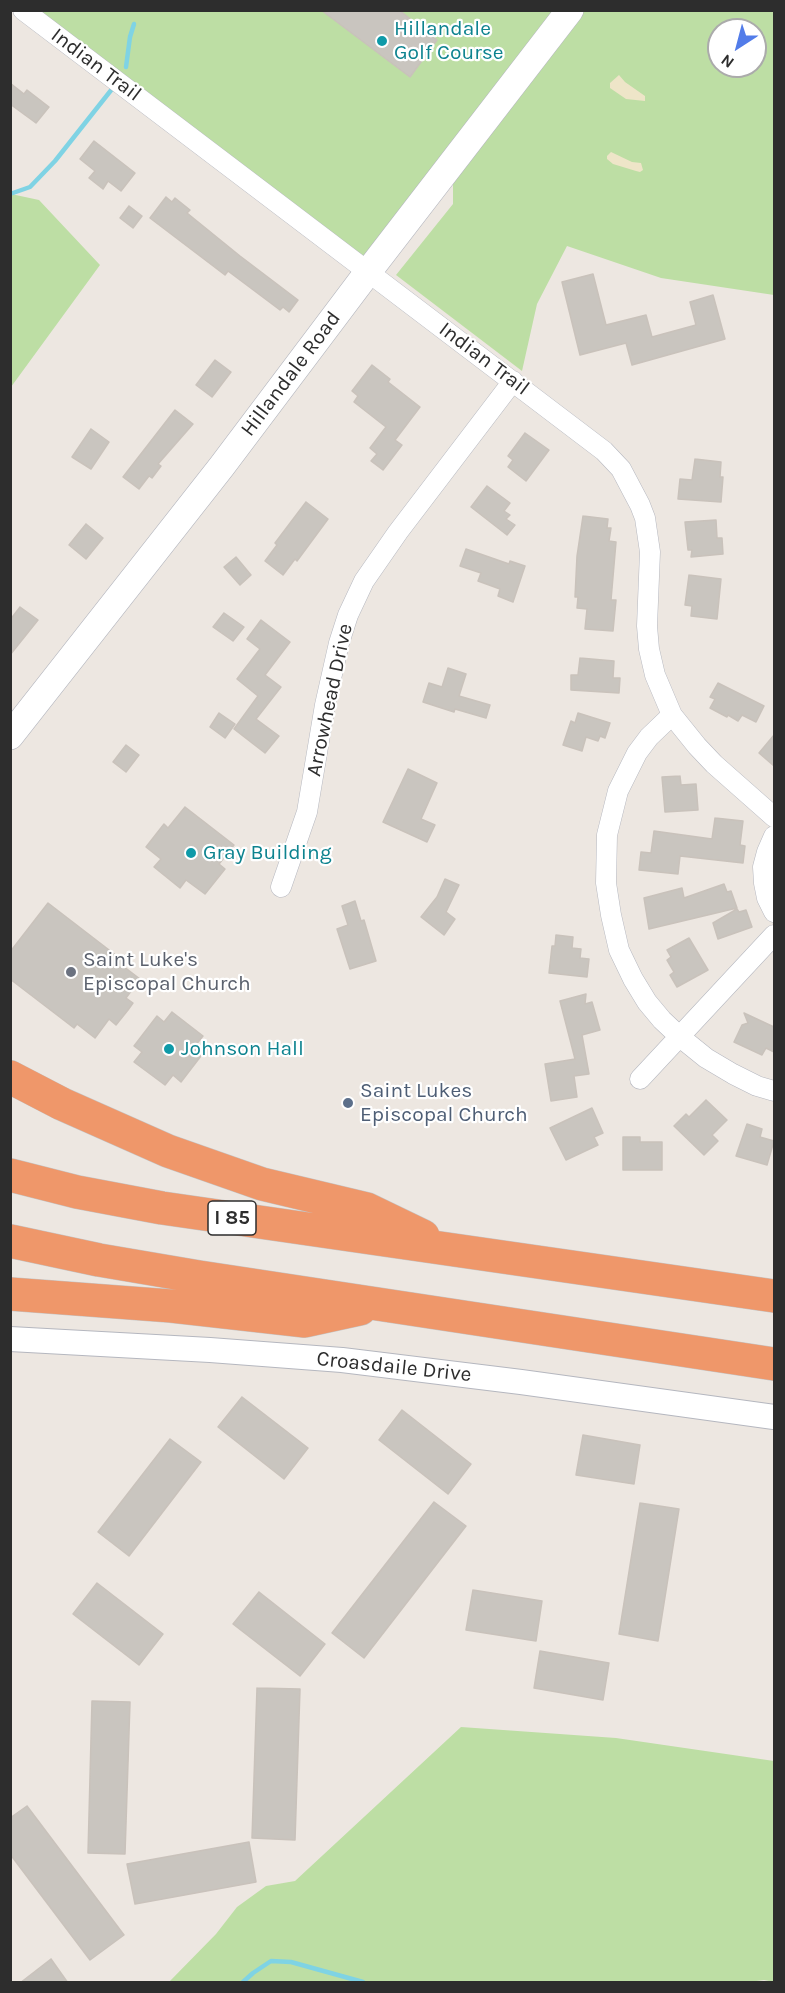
<!DOCTYPE html>
<html>
<head>
<meta charset="utf-8">
<style>
  body { margin:0 }
  #map { position:relative; width:785px; height:1993px; overflow:hidden; background:#ede7e1; font-family:Karla,sans-serif }
  canvas { display:block }
  .frame { position:absolute; inset:0; border:12px solid #2d2d2d; pointer-events:none }
  .north { position:absolute; left:707px; top:18px; width:60px; height:60px; box-sizing:border-box; background:#fff; border:2px solid #ababab; border-radius:50%; rotate:216deg; font-size:16px; font-weight:700; line-height:24px; text-align:center; color:#2d2d2d }
  .north::after { content:''; display:block; margin:auto; width:21px; height:27px; background:#527ce9; clip-path:polygon(50% 0,100% 100%,50% 72%,0 100%) }
</style>
</head>
<body>
<div id="map">
<canvas width="785" height="1993"></canvas>
<div class="frame"></div>
<div class="north">N</div>
</div>
<script>
const context = document.querySelector('canvas').getContext('2d');
context.lineJoin = 'round';
function fillPath(path, color) {
  context.fillStyle = color;
  context.fill(path, 'evenodd');
}
function toPath(rows) {
  const path = new Path2D();
  for (const r of rows) {
    path.moveTo(r[0], r[1]);
    for (let i = 2; i < r.length; i += 2) path.lineTo(r[i], r[i + 1]);
  }
  return path;
}
function strokePath(path, color, width, dash) {
  context.strokeStyle = color;
  context.lineWidth = width;
  context.lineCap = dash ? 'butt' : 'round';
  context.setLineDash(dash || []);
  context.stroke(path);
}
function label(font, color, halo, rows, align = 'center') {
  context.font = font + ' Karla,sans-serif';
  context.lineWidth = 4.5;
  context.setLineDash([]);
  context.textBaseline = 'middle';
  context.strokeStyle = halo;
  context.fillStyle = color;
  for (const [text, x, y, turn = 0] of rows) {
    context.save();
    context.translate(x, y);
    context.rotate((+turn || 0) * Math.PI / 180);
    context.textAlign = isNaN(turn) ? turn : align;
    if (halo) context.strokeText(text, 0, 0);
    context.fillText(text, 0, 0);
    context.restore();
  }
}
const green = toPath([
  [38,11,774,11,774,295,661,278,567,246,537,304,522,371,396,275,453,204,453,167,368,262],
  [719,30,755,30,755,66,719,66],
  [11,194,39,200,100,265,11,387],
  [461,1727,616,1738,774,1761,774,1982,764,1980,749,1982,169,1982,216,1934,237,1907,266,1886,295,1881]
]);
const sand = toPath([
  [619,75,625,82,645,96,645,101,626,99,610,88,610,83],
  [611,152,632,162,641,163,643,170,640,172,636,171,613,164,607,159,607,156]
]);
const stream = toPath([
  [126,67,130,37,134,24],
  [10,194,30,187,55,161,112,89],
  [243,1982,253,1973,271,1961,291,1962,363,1982]
]);
const building = toPath([
  [321,10,399,10,437,40,410,77,321,10],
  [10,83,24,94,27,90,49,107,36,123,10,104,10,83],
  [94,141,135,173,121,191,108,181,103,189,89,178,95,171,80,159,94,141],
  [166,197,172,202,175,198,190,210,187,213,240,256,298,300,289,312,283,307,280,310,228,271,225,275,150,218,166,197],
  [129,206,142,216,133,228,120,218,129,206],
  [593,274,606,325,646,315,652,337,696,325,690,302,713,295,725,339,632,365,626,343,580,355,562,282,593,274],
  [215,360,231,372,212,397,196,385,215,360],
  [372,365,390,379,388,382,420,407,395,440,402,445,383,470,371,461,377,454,370,448,386,427,354,402,358,396,352,391,372,365],
  [175,410,193,424,158,464,161,466,152,478,149,476,139,489,123,477,175,410],
  [91,429,109,442,91,469,72,457,91,429],
  [525,433,549,450,526,481,508,467,513,460,508,456,525,433],
  [695,459,721,462,720,477,723,477,721,502,678,499,680,479,692,480,695,459],
  [487,486,510,503,504,511,510,515,506,519,515,525,507,535,471,507,487,486],
  [306,502,328,519,297,561,295,559,283,575,265,561,277,545,275,543,306,502],
  [583,516,608,519,607,528,611,528,609,541,616,542,611,600,616,600,613,631,585,629,587,609,577,608,578,597,575,597,577,556,583,516],
  [716,520,717,538,722,538,723,554,691,557,692,550,688,550,685,522,716,520],
  [86,524,103,538,86,559,69,545,86,524],
  [466,549,509,564,510,561,525,566,513,602,498,596,500,589,478,581,481,573,460,566,466,549],
  [236,557,251,575,240,585,224,567,236,557],
  [689,575,721,579,717,619,691,616,692,606,685,605,689,575],
  [20,607,38,620,10,655,10,620,20,607],
  [224,613,244,627,233,641,213,627,224,613],
  [261,620,290,642,265,675,281,687,256,719,279,736,265,753,234,729,258,696,237,679,260,649,247,639,261,620],
  [580,658,614,661,613,678,620,678,619,693,571,690,571,675,578,675,580,658],
  [448,668,466,674,459,696,490,705,486,718,455,709,454,712,423,702,429,683,442,687,448,668],
  [718,683,764,706,756,722,742,715,738,721,728,715,727,717,710,708,715,699,710,697,718,683],
  [219,713,235,724,225,738,210,727,219,713],
  [578,713,610,723,605,738,600,736,598,741,586,737,582,751,563,745,571,721,575,723,578,713],
  [774,735,774,766,759,753,774,735],
  [126,745,139,755,126,772,113,762,126,745],
  [408,769,437,783,421,819,435,825,427,842,383,822,408,769],
  [680,776,681,785,696,784,698,810,665,812,662,777,680,776],
  [185,807,234,845,219,864,225,869,205,894,186,880,180,888,154,867,161,859,146,847,164,824,168,828,185,807],
  [715,818,743,821,740,845,745,846,743,863,680,856,678,874,639,870,641,852,651,853,654,831,712,839,715,818],
  [445,879,459,885,446,912,455,919,444,935,421,917,437,897,445,879],
  [724,884,727,892,731,891,737,908,649,929,644,898,682,888,684,898,724,884],
  [355,901,361,921,364,920,376,961,350,969,337,929,348,925,342,906,355,901],
  [48,903,126,963,123,966,140,979,126,998,133,1003,128,1010,116,1025,109,1019,95,1038,77,1024,74,1028,10,979,10,952,48,903],
  [737,909,739,912,746,910,752,927,718,939,713,923,737,909],
  [556,935,573,937,572,948,581,949,580,958,589,959,587,977,549,973,552,946,555,946,556,935],
  [689,938,708,970,677,987,670,975,674,972,667,960,671,957,667,950,689,938],
  [586,994,585,1004,592,1002,600,1030,582,1035,589,1074,574,1076,577,1097,551,1101,545,1064,575,1059,560,1001,586,994],
  [172,1012,203,1036,195,1046,204,1052,181,1082,173,1075,165,1085,134,1062,142,1052,134,1046,157,1016,164,1022,172,1012],
  [744,1013,774,1027,774,1052,766,1048,762,1055,734,1042,742,1025,748,1023,744,1013],
  [706,1100,727,1120,712,1135,718,1141,704,1155,674,1126,686,1114,689,1117,706,1100],
  [592,1108,603,1133,594,1137,598,1145,566,1160,550,1128,592,1108],
  [747,1124,762,1129,760,1137,774,1141,767,1165,736,1156,747,1124],
  [623,1137,640,1137,640,1142,662,1142,662,1170,623,1170,623,1137],
  [242,1397,308,1448,284,1479,218,1427,242,1397],
  [402,1410,471,1464,448,1494,379,1440,402,1410],
  [583,1435,640,1445,634,1484,576,1475,583,1435],
  [170,1439,201,1462,129,1556,98,1532,170,1439],
  [434,1502,466,1526,364,1658,332,1633,434,1502],
  [640,1503,679,1509,658,1641,619,1634,640,1503],
  [97,1583,163,1634,139,1665,73,1614,97,1583],
  [473,1590,542,1601,536,1641,466,1630,473,1590],
  [259,1592,325,1644,300,1676,233,1624,259,1592],
  [540,1651,609,1663,603,1700,534,1688,540,1651],
  [257,1688,300,1689,295,1840,252,1838,257,1688],
  [92,1701,130,1702,125,1854,88,1853,92,1701],
  [27,1806,124,1935,90,1960,10,1854,10,1818,27,1806],
  [249,1842,256,1882,135,1904,127,1864,249,1842],
  [51,1959,68,1983,20,1983,51,1959]
]);
const minor = toPath([
  [23,10,604,451,621,469,640,505,645,518,650,552,647,626,649,649,655,675,672,715,697,746,714,764,774,817],
  [672,715,649,737,637,753,618,791,607,835,606,883,611,915,619,950,633,979,647,1002,662,1020,680,1037,706,1058,733,1074,757,1086,774,1091],
  [774,836,767,852,763,867,764,883,767,898,774,912],
  [281,887,307,812,325,705,339,643,348,615,364,581,398,532,513,381],
  [640,1079,774,935]
]);
const tertiary = toPath([
  [10,1339,210,1350,342,1360,521,1382,774,1417]
]);
const secondary = toPath([
  [10,736,222,466,368,272,570,10]
]);
const motorway = toPath([
  [10,1077,62,1104,168,1151,262,1184,367,1209,423,1236],
  [10,1175,77,1192,162,1208,774,1296],
  [10,1241,99,1260,199,1277,774,1364],
  [10,1294,171,1306,305,1321,360,1309]
]);
const markers = [
  [382,41,6,"#0f9aa8"],
  [191,853,6,"#0f9aa8"],
  [71,972,6,"#6b7280"],
  [169,1049,6,"#0f9aa8"],
  [348,1103,6,"#5c6f8a"]
];
const shields = [
  [232,1218,48]
];
const shieldNames = [
  ["I 85",232,1218]
];
const cultureNames = [
  ["Hillandale",394,29],
  ["Golf Course",394,53],
  ["Gray Building",203,853],
  ["Johnson Hall",181,1049]
];
const streetNames = [
  ["Indian Trail",96,65,37],
  ["Indian Trail",484,359,37],
  ["Hillandale Road",291,374,-53],
  ["Arrowhead Drive",330,700,-78],
  ["Croasdaile Drive",394,1367,6]
];
const worshipNames = [
  ["Saint Luke's",83,960],
  ["Episcopal Church",83,984]
];
const serviceNames = [
  ["Saint Lukes",360,1091],
  ["Episcopal Church",360,1115]
];
fillPath(green, '#bddea4');
fillPath(sand, '#eee5c8');
strokePath(stream, '#7fd3e4', 4.5);
fillPath(building, '#c9c5bf');
strokePath(building, '#c9c2bb', 1.5);
strokePath(minor, '#b5b7bf', 21);
strokePath(tertiary, '#b5b7bf', 26);
strokePath(secondary, '#b5b7bf', 28);
strokePath(motorway, '#c4c4c4', 34);
strokePath(minor, '#fff', 20);
strokePath(tertiary, '#fff', 24);
strokePath(secondary, '#fff', 27);
strokePath(motorway, '#ef976a', 33);
for (const [x, y, r, color] of markers) {
  const dot = new Path2D();
  dot.arc(x, y, r, 0, 2 * Math.PI);
  context.fillStyle = color;
  context.fill(dot);
  strokePath(dot, '#fff', 2);
}
for (const [x, y, w] of shields) {
  const box = new Path2D();
  box.roundRect(x - w / 2, y - 17, w, 34, 4.5);
  context.fillStyle = '#fff';
  context.fill(box);
  strokePath(box, '#2d2d2d', 1.5);
}
label('bold 20px', '#2d2d2d', null, shieldNames);
label('21px', '#0d838f', '#fff', cultureNames, 'left');
label('21px', '#2d2d2d', '#fff', streetNames);
label('21px', '#5b616d', '#fff', worshipNames, 'left');
label('21px', '#4e5e75', '#fff', serviceNames, 'left');
</script>
</body>
</html>
